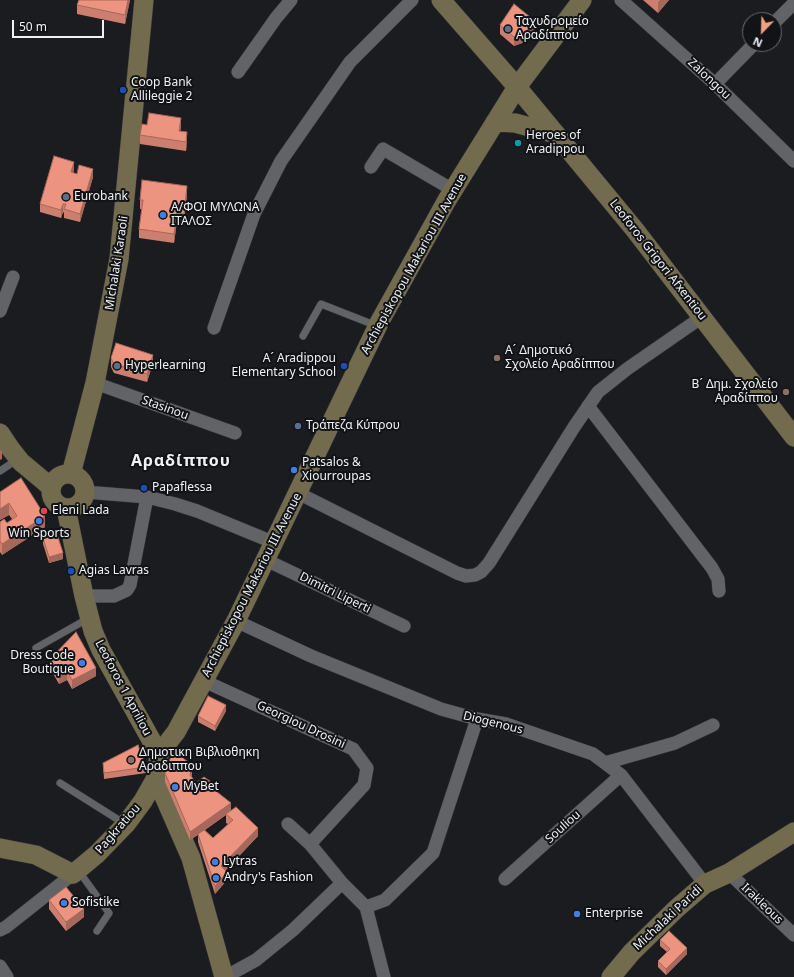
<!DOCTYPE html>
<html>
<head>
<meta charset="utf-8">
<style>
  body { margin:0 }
  #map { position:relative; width:794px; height:977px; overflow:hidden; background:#1a1c1f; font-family:"Noto Sans",sans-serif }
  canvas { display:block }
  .north { position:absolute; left:742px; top:12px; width:40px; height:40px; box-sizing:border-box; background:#111316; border:1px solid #6a6c6e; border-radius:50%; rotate:203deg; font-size:11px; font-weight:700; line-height:16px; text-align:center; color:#f0f1f3 }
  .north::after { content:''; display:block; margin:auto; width:14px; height:18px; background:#f2a081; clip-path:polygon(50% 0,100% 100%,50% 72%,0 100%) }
  .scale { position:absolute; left:12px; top:20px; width:92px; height:18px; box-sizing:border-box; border:2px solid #f0f1f3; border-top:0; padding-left:5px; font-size:12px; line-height:14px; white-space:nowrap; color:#f0f1f3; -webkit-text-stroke:3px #111316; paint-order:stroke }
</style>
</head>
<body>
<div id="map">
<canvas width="794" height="977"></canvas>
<div class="north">N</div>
<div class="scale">50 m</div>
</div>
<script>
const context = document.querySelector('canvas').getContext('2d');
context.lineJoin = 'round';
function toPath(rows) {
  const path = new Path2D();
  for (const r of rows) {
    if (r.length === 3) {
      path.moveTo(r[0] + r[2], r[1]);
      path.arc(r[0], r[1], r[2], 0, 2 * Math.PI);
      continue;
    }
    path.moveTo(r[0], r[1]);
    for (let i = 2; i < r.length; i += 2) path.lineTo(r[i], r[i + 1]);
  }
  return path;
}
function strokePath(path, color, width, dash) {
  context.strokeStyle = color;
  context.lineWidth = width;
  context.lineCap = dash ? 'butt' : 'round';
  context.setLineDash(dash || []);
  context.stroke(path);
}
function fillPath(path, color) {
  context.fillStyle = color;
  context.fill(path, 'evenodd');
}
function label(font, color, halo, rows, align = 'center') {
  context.font = font + ' "Noto Sans",sans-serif';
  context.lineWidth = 4;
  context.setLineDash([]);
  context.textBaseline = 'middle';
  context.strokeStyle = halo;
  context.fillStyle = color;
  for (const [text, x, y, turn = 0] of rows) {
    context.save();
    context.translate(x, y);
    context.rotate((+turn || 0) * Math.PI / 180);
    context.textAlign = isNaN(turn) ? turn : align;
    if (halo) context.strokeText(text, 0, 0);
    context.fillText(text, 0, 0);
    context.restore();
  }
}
const lane = toPath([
  [303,336,321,304,377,326],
  [0,471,18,459],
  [36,648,89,618],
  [60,783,125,824],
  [78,870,109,913,97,931]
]);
const street = toPath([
  [621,0,715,84,794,161],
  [774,23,794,3],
  [238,72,276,18,291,0],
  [715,84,754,44],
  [371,167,383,149,453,190],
  [0,311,13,277],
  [214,328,254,214,281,161,350,62,412,0],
  [95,383,235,433],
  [588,406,712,568,718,579,719,591],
  [85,492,147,497,175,504,197,511,275,543],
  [298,493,457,573,466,576,475,575,481,572,489,563,574,427,598,392,627,369,702,317],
  [266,560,404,626],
  [84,596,114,596,127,590,130,585,147,497],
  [236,621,311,656,441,709,477,719,506,724,593,754,621,775,705,884],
  [204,681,353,749,367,768,364,785,310,844],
  [605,763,675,743,713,725],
  [288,824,310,844,342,883,366,907,384,977],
  [729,873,794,935],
  [505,879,621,775],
  [366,907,385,900,433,853,477,719],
  [0,930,6,927,73,874],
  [0,966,7,977],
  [225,977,256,960,293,930,342,883]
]);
const secondary = toPath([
  [441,0,517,87,635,230,794,437],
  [495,122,515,123,556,134],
  [0,433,10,448,21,462,51,487],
  [68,491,17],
  [71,474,95,383,119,259,144,0],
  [66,508,84,596,93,631,101,650,159,754,156,778,191,858,224,977],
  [159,754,176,732,236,621,380,321,447,200,517,87,582,0],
  [0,848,36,855,73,874,97,854,126,824,143,801,156,778],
  [611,977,632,952,676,909,705,884,729,873,794,832]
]);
const wall = toPath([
  [130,0,125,24,77,14,77,5],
  [643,0,669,0,658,13],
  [500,25,535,29,525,42,514,46,500,34],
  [147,125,181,127,180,131,187,141,186,151,140,144,140,135],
  [74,170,73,173,93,177,80,222,64,218,64,213,63,212,61,218,40,212,40,204],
  [187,195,184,222,177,221,174,243,139,238,139,229,142,209,140,209,140,200],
  [111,358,153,363,147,382,114,373,111,367],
  [0,492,45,527,2,555,0,552,0,522,7,523,12,519,9,515,0,520],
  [43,538,63,559,49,563,43,544],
  [50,659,96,676,72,689,67,680,59,684,50,668],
  [226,711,215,731,198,722,198,716],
  [103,763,146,767,146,773,104,779],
  [165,773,192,774,192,777,196,783,214,790,231,811,258,836,226,870,227,880,215,894,198,842,198,835,190,840,165,782],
  [226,815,226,823,228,824,213,838,205,830],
  [49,900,84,917,66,931,49,909],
  [660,940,687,954,666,975,658,967,658,961,667,952,660,946]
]);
const shadedWall = toPath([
  [128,0,130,0,125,24,125,15],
  [660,0,669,0,658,13,658,2],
  [535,21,535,29,525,42,514,46,514,37],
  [181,118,181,127,179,140,179,131],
  [187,132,187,141,186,151,186,142],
  [74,162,74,170,71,181,71,172],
  [93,169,93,177,80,222,80,214],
  [187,186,187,195,184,222,184,214],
  [63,204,63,212,61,218,61,210],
  [177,213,177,221,174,243,174,234],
  [153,355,153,363,147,382,147,374],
  [2,450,2,459,0,460,0,451],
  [9,503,9,515,0,520,0,509],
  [45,516,45,527,2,555,2,544],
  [63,553,63,559,49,563,49,557],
  [96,668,96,676,72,689,72,680],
  [67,671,67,680,59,684,59,676],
  [226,705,226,711,215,731,215,726],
  [192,765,192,774,190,784,190,775],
  [214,784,214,792,212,788],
  [231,803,231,812,226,814,226,815,190,840,190,832],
  [258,828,258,836,221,875,221,866],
  [227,872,227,880,215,894,215,886],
  [84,909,84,917,66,931,66,922],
  [687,948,687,954,666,975,666,969]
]);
const building = toPath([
  [79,0,128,0,125,15,77,5,79,0],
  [514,4,535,21,525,33,514,37,500,25,514,4],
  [149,113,181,118,179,131,187,132,186,142,140,135,142,124,147,125,149,113],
  [54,156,74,162,71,172,77,174,79,165,93,169,80,214,64,209,66,204,63,204,61,210,40,204,54,156],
  [142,180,187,186,184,214,177,213,174,234,139,229,143,200,140,200,142,180],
  [116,343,153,355,147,374,114,364,111,358,116,343],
  [21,478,45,516,2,544,0,541,0,522,4,519,7,523,17,516,9,503,0,509,0,492,21,478],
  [57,534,63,553,49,557,43,538,57,534],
  [76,632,96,668,72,680,67,671,59,676,50,659,76,632],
  [208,696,226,705,215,726,198,716,208,696],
  [138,745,146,767,104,773,103,763,138,745],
  [175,752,192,765,190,775,196,783,204,777,214,784,212,788,231,803,190,832,165,773,166,765,175,752],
  [236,807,258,828,221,866,227,872,215,886,198,834,204,830,213,838,233,820,226,814,236,807],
  [66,887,84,909,66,922,49,900,66,887],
  [669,931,687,948,666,969,658,961,670,949,660,940,669,931]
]);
const markers = [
  [508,29,4,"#5c6f8a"],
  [123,90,4,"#1a4fb4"],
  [518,143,4,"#0f9aa8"],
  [66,197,4,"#5c6f8a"],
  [163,215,4,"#3f7fe0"],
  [497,358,4,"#8d6e63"],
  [117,366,4,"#5c6f8a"],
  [344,366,4,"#1a4fb4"],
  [786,392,4,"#8d6e63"],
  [298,426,4,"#5c6f8a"],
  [294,470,4,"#3f7fe0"],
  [144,488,4,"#1a4fb4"],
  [44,511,4,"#e0444e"],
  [39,521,4,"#3f7fe0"],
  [71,571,4,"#1a4fb4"],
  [82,663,4,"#3f7fe0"],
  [131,760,4,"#8d6e63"],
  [175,787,4,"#3f7fe0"],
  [215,862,4,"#3f7fe0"],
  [216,878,4,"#3f7fe0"],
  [64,903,4,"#3f7fe0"],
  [577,914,4,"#3f7fe0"]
];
const poiNames = [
  ["Ταχυδρομείο",516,22],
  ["Αραδίππου",516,36],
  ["Coop Bank",131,83],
  ["Allileggie 2",131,97],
  ["Heroes of",526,136],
  ["Aradippou",526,150],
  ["Eurobank",74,197],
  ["Α/ΦΟΙ ΜΥΛΩΝΑ",171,208],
  ["ΙΤΑΛΟΣ",171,222],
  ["Α´ Δημοτικό",505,351],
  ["Σχολείο Αραδίππου",505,365],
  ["A´ Aradippou",336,359,"right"],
  ["Elementary School",336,373,"right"],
  ["Hyperlearning",125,366],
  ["Β´ Δημ. Σχολείο",778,385,"right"],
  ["Αραδίππου",778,399,"right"],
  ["Τράπεζα Κύπρου",306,426],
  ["Patsalos &",302,463],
  ["Xiourroupas",302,477],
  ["Papaflessa",152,488],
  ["Eleni Lada",52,511],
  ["Win Sports",39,534,"center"],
  ["Agias Lavras",79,571],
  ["Dress Code",74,656,"right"],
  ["Boutique",74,670,"right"],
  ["Δημοτικη Βιβλιοθηκη",139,753],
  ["Αραδιππου",139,767],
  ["MyBet",183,787],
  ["Lytras",223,862],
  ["Andry's Fashion",224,878],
  ["Sofistike",72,903],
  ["Enterprise",585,914]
];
const streetNames = [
  ["Zalongou",709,79,43],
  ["Leoforos Grigori Afxentiou",658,260,52],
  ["Michalaki Karaoli",117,263,-81],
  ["Archiepiskopou Makariou III Avenue",414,264,-61],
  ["Stasinou",165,408,20],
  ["Archiepiskopou Makariou III Avenue",252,585,-63],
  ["Dimitri Liperti",335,593,26],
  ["Leoforos 1 Apriliou",123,688,62],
  ["Diogenous",493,723,14],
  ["Georgiou Drosini",301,725,25],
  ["Souliou",563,827,-42],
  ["Pagkratiou",118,829,-49],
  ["Irakleous",762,904,44],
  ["Michalaki Paridi",668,918,-43]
];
const districtNames = [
  ["Αραδίππου",181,461]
];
strokePath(lane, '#353638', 8);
strokePath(street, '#353638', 14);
strokePath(secondary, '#353638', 20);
strokePath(lane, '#616366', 7);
strokePath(street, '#616366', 13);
strokePath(secondary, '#736b4e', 19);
fillPath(wall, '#cc7f6e');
fillPath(shadedWall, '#a6685a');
fillPath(building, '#ed9480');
strokePath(building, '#a6685a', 1);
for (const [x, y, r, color] of markers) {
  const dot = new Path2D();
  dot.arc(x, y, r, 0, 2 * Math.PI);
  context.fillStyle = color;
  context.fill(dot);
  strokePath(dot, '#111316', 1.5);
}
label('12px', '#f0f1f3', '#111316', poiNames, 'left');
label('12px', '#f0f1f3', '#111316', streetNames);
context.letterSpacing = '1px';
label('bold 16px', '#f0f1f3', '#111316', districtNames);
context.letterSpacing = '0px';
</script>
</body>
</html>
